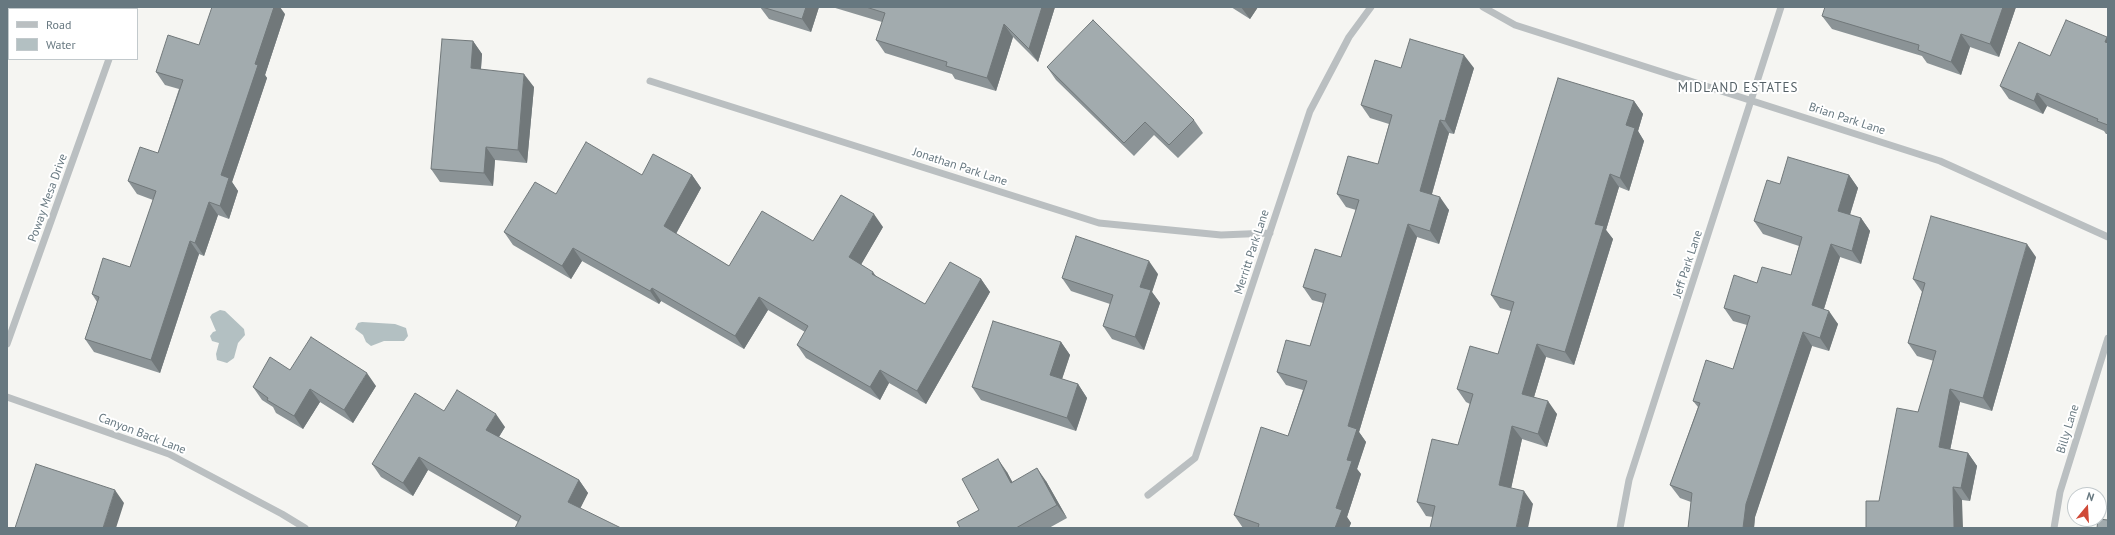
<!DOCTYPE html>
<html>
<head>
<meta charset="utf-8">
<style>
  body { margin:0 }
  #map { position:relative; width:2115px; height:535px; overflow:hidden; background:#f5f5f2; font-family:"PT Sans",sans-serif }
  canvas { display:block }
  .frame { position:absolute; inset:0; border:8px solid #677880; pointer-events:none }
  .legend { position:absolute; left:8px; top:8px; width:130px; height:52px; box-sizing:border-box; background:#fff; border:1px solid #c2c9cc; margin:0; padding:5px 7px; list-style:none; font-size:12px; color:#677880 }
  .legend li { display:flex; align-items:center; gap:8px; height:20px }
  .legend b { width:20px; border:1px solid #c2c9cc }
  .north { position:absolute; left:2067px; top:487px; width:40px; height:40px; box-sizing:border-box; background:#fff; border:1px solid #c2c9cc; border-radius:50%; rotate:18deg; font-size:11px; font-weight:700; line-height:16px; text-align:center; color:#677880 }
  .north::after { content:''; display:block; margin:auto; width:14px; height:18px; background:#d04937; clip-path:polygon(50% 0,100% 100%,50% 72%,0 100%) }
</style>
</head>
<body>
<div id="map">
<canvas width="2115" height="535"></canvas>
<div class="frame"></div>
<ul class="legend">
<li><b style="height:5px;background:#babfc1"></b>Road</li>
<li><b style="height:11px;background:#b3c0c2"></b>Water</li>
</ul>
<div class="north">N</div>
</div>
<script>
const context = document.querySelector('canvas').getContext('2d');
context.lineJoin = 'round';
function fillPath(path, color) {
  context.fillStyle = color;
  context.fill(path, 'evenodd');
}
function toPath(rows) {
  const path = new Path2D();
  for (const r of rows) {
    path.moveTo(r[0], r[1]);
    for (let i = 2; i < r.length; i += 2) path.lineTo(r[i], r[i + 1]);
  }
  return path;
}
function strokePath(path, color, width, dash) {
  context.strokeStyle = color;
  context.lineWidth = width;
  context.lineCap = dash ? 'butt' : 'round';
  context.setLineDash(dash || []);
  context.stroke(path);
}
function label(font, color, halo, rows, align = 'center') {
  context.font = font + ' "PT Sans",sans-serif';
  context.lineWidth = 4;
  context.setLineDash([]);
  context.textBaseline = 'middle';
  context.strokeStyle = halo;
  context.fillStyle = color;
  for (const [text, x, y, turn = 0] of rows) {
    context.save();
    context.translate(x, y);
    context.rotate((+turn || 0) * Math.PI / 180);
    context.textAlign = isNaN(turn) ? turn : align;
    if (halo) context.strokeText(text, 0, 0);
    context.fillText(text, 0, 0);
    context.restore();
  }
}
const water = toPath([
  [220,310,225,311,244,329,245,335,238,343,234,358,227,363,217,360,216,354,219,343,212,341,210,336,213,332,216,331,210,317,212,314],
  [362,322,395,324,406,328,408,336,404,341,384,341,371,346,366,342,363,335,355,329,358,323]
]);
const minor = toPath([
  [1483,7,1515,25,1940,161,2108,237],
  [127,9,128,7],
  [650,81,1099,223,1221,235,1270,233],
  [7,344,109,59],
  [7,397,169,454,282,514,305,528],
  [1148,495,1195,458,1310,111,1349,37,1371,7],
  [1620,528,1629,480,1781,7],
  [2054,528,2060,492,2108,338]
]);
const wall = toPath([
  [760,7,819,7,811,32,769,19],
  [832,7,1055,7,1038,62,1013,37,996,91,955,79,952,74,885,53,876,40,882,22],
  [1231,7,1258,7,1250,19],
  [2016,7,1999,57,1970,47,1961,75,1927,63,1922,56,1832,29,1822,16],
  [285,14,265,75,267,78,232,182,238,191,229,219,218,215,204,256,199,254,160,373,94,352,85,339,97,302,92,294,130,267,153,200,137,194,128,181,158,153,179,89,165,85,156,72,199,45],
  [2108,39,2108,134,2106,134,2104,131,2047,106,2043,114,2009,99,2000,86,2050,56],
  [473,41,482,54,481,69,534,87,527,163,495,160,493,186,440,182,431,169],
  [1047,67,1194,120,1203,133,1178,158,1154,135,1134,156,1056,80],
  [1401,68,1474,68,1454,134,1449,133,1432,194,1449,210,1439,244,1417,237,1359,432,1366,442,1357,469,1361,474,1347,517,1351,523,1349,528,1243,528,1234,515,1288,436,1303,390,1286,385,1277,372,1310,346,1323,303,1312,300,1303,287,1341,257,1356,210,1346,207,1337,194,1378,164,1389,124,1370,118,1361,105],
  [1634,101,1643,114,1638,131,1644,141,1629,191,1619,187,1606,230,1613,239,1574,365,1546,357,1534,397,1557,414,1547,447,1522,439,1511,488,1533,504,1433,517,1426,516,1417,502,1458,445,1470,404,1466,402,1457,389,1498,354,1511,311,1500,308,1491,295],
  [642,175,692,175,701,188,676,234,729,266,813,241,883,227,861,264,877,277,925,304,981,279,990,292,926,404,889,383,880,400,806,358,797,345,805,332,768,310,744,349,661,301,659,304,582,261,571,279,513,245,504,232,556,194],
  [1849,175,1858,188,1850,215,1861,218,1870,231,1861,264,1840,257,1824,309,1838,324,1829,351,1812,346,1755,517,1754,528,1688,528,1691,502,1680,498,1670,485,1698,407,1693,401,1733,369,1747,325,1733,321,1724,308,1757,283,1791,275,1799,246,1763,234,1754,221,1780,184],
  [2036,257,1992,411,1960,402,1950,450,1968,453,1977,466,1970,501,1962,500,1879,501,1918,412,1934,361,1917,356,1908,343,1922,292,1913,279],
  [1158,274,1152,292,1160,303,1144,350,1112,339,1103,326,1110,304,1071,291,1062,278],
  [1061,342,1070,355,1062,379,1078,384,1087,398,1076,431,981,400,972,387],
  [290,370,376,386,353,423,320,402,303,429,276,413,273,407,262,400,253,387],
  [444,411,505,427,499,437,579,480,588,493,580,508,518,522,428,470,413,496,381,477,372,464],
  [1007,472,1012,482,1046,481,1067,518,1049,528,960,528,979,510]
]);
const shadedWall = toPath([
  [272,7,280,7,285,14,265,75,267,78,232,182,238,191,229,219,220,206,221,175],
  [806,7,819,7,811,32,802,19],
  [1042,7,1055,7,1038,62,1029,49],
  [1241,7,1258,7,1250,19],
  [2003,7,2016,7,1999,57,1990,44],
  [1004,24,1013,37,996,91,987,78],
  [1961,34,1970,47,1961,75,1951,62],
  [2107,37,2108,39,2108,46,2105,42],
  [473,41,482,54,480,81,471,68],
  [1464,55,1474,68,1454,134,1445,121],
  [524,74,534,87,527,163,518,150],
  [2037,93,2047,106,2043,114,2034,101],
  [1634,101,1643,114,1638,131,1644,141,1629,191,1620,178,1626,125],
  [1440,120,1449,133,1429,204,1420,191],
  [486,147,495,160,493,186,484,173],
  [1610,174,1619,187,1606,230,1613,239,1574,365,1565,352,1595,224],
  [692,175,701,188,673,239,664,226],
  [1849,175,1858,188,1847,224,1838,211],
  [1440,197,1449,210,1439,244,1430,231],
  [209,202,218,215,204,256,195,243],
  [874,214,883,227,858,270,849,257],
  [1861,218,1870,231,1861,264,1852,251],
  [1408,224,1417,237,1359,432,1366,442,1357,469,1361,474,1347,517,1351,523,1349,528,1335,528,1336,508,1347,460,1348,426],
  [190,241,199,254,160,373,151,360],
  [1831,244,1840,257,1821,318,1812,305],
  [2027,244,2036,257,1992,411,1983,398],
  [573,248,582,261,571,279,562,266],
  [1149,261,1158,274,1152,292,1160,303,1144,350,1135,337,1140,287],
  [873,272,882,285,872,274],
  [981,279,990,292,926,404,917,391],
  [652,288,661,301,659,304,650,291],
  [759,297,768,310,744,349,735,336],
  [1829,311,1838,324,1829,351,1820,338],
  [1803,332,1812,346,1755,517,1754,528,1743,528,1746,504],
  [1061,342,1070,355,1059,388,1050,375],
  [1537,344,1546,357,1531,407,1522,394],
  [880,370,889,383,880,400,870,387],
  [367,373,376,386,353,423,344,410],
  [1078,384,1087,398,1076,431,1067,418],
  [310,389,320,402,303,429,294,416],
  [1950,389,1960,402,1948,460,1939,447],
  [1548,401,1557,414,1547,447,1538,434],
  [496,414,505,427,495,443,486,430],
  [1512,426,1522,439,1509,498,1499,485],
  [1968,453,1977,466,1970,501,1961,488],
  [419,457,428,470,413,496,403,483],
  [998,459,1007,472,1020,496,1011,483],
  [1037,468,1046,481,1067,518,1057,505],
  [579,480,588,493,577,515,568,502],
  [1953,487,1962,500,1963,528,1954,528],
  [115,490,124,503,116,528,103,528],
  [1524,491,1533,504,1528,528,1516,528]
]);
const building = toPath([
  [212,7,274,7,255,64,258,65,221,175,229,178,220,206,209,202,195,243,190,241,151,360,85,339,99,297,92,294,103,258,130,267,156,191,128,181,140,147,158,153,183,80,156,72,168,35,199,45,212,7],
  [762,7,806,7,802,19,762,7],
  [866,7,1042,7,1029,49,1004,24,987,78,946,66,947,62,876,40,885,13,866,7],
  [1825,7,2003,7,1990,44,1961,34,1951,62,1918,50,1919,45,1822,16,1825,7],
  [1093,20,1194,120,1169,145,1145,122,1124,143,1047,67,1093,20],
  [2066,20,2107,37,2105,42,2108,43,2108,125,2097,121,2098,119,2037,93,2034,101,2000,86,2019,42,2050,56,2066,20],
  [442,39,473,41,471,68,524,74,518,150,486,147,484,173,431,169,442,39],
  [1410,39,1464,55,1445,121,1440,120,1420,191,1440,197,1430,231,1408,224,1348,426,1357,429,1347,460,1352,461,1336,508,1342,510,1335,528,1258,528,1259,524,1234,515,1261,427,1288,436,1307,381,1277,372,1286,340,1310,346,1326,294,1303,287,1315,249,1341,257,1359,200,1337,194,1348,156,1378,164,1392,115,1361,105,1375,60,1401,68,1410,39],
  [1558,78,1634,101,1626,125,1635,128,1620,178,1610,174,1595,224,1604,226,1565,352,1537,344,1522,394,1548,401,1538,434,1512,426,1499,485,1524,491,1516,528,1430,528,1435,506,1417,502,1432,439,1458,445,1473,394,1457,389,1470,346,1498,354,1514,302,1491,295,1558,78],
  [586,142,642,175,653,154,692,175,664,226,729,266,762,211,813,241,841,195,874,214,849,257,873,272,872,274,925,304,950,262,981,279,917,391,880,370,870,387,797,345,808,326,759,297,735,336,652,288,650,291,573,248,562,266,504,232,535,182,556,194,586,142],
  [1788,157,1849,175,1838,211,1861,218,1852,251,1831,244,1812,305,1829,311,1820,338,1803,332,1746,504,1743,528,1688,528,1692,493,1670,485,1700,403,1693,401,1706,360,1733,369,1750,316,1724,308,1734,275,1757,283,1762,267,1791,275,1802,237,1754,221,1767,180,1780,184,1788,157],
  [1931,216,2027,244,1983,398,1950,389,1939,447,1968,453,1961,488,1953,487,1954,528,1866,528,1866,501,1879,501,1897,408,1918,412,1936,351,1908,343,1925,283,1913,279,1931,216],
  [1076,236,1149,261,1140,287,1151,290,1135,337,1103,326,1113,295,1062,278,1076,236],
  [993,321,1061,342,1050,375,1078,384,1067,418,972,387,993,321],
  [311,337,367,373,344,410,310,389,294,416,267,400,268,398,253,387,270,357,290,370,311,337],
  [457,390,496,414,486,430,579,480,568,502,621,528,515,528,521,516,419,457,403,483,372,464,415,393,444,411,457,390],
  [998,459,1011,483,1037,468,1057,505,1016,528,960,528,957,522,979,510,962,479,998,459],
  [36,464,115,490,103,528,15,528,36,464],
  [2098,519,2108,520,2108,528,2097,528,2098,519]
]);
const streetNames = [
  ["Brian Park Lane",1847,119,18],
  ["Jonathan Park Lane",960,167,18],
  ["Poway Mesa Drive",48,198,-70],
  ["Merritt Park Lane",1252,252,-72],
  ["Jeff Park Lane",1688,264,-72],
  ["Billy Lane",2068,429,-73],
  ["Canyon Back Lane",142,434,21]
];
const neighbourhoodNames = [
  ["MIDLAND ESTATES",1738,88]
];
fillPath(water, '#b3c0c2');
strokePath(minor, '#babfc1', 7);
fillPath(wall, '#8b9396');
fillPath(shadedWall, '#71787a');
fillPath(building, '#a2abae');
strokePath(building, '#71787a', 1);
label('12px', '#677880', '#fff', streetNames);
context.letterSpacing = '1px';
label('13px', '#546066', '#fff', neighbourhoodNames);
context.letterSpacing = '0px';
</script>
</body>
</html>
